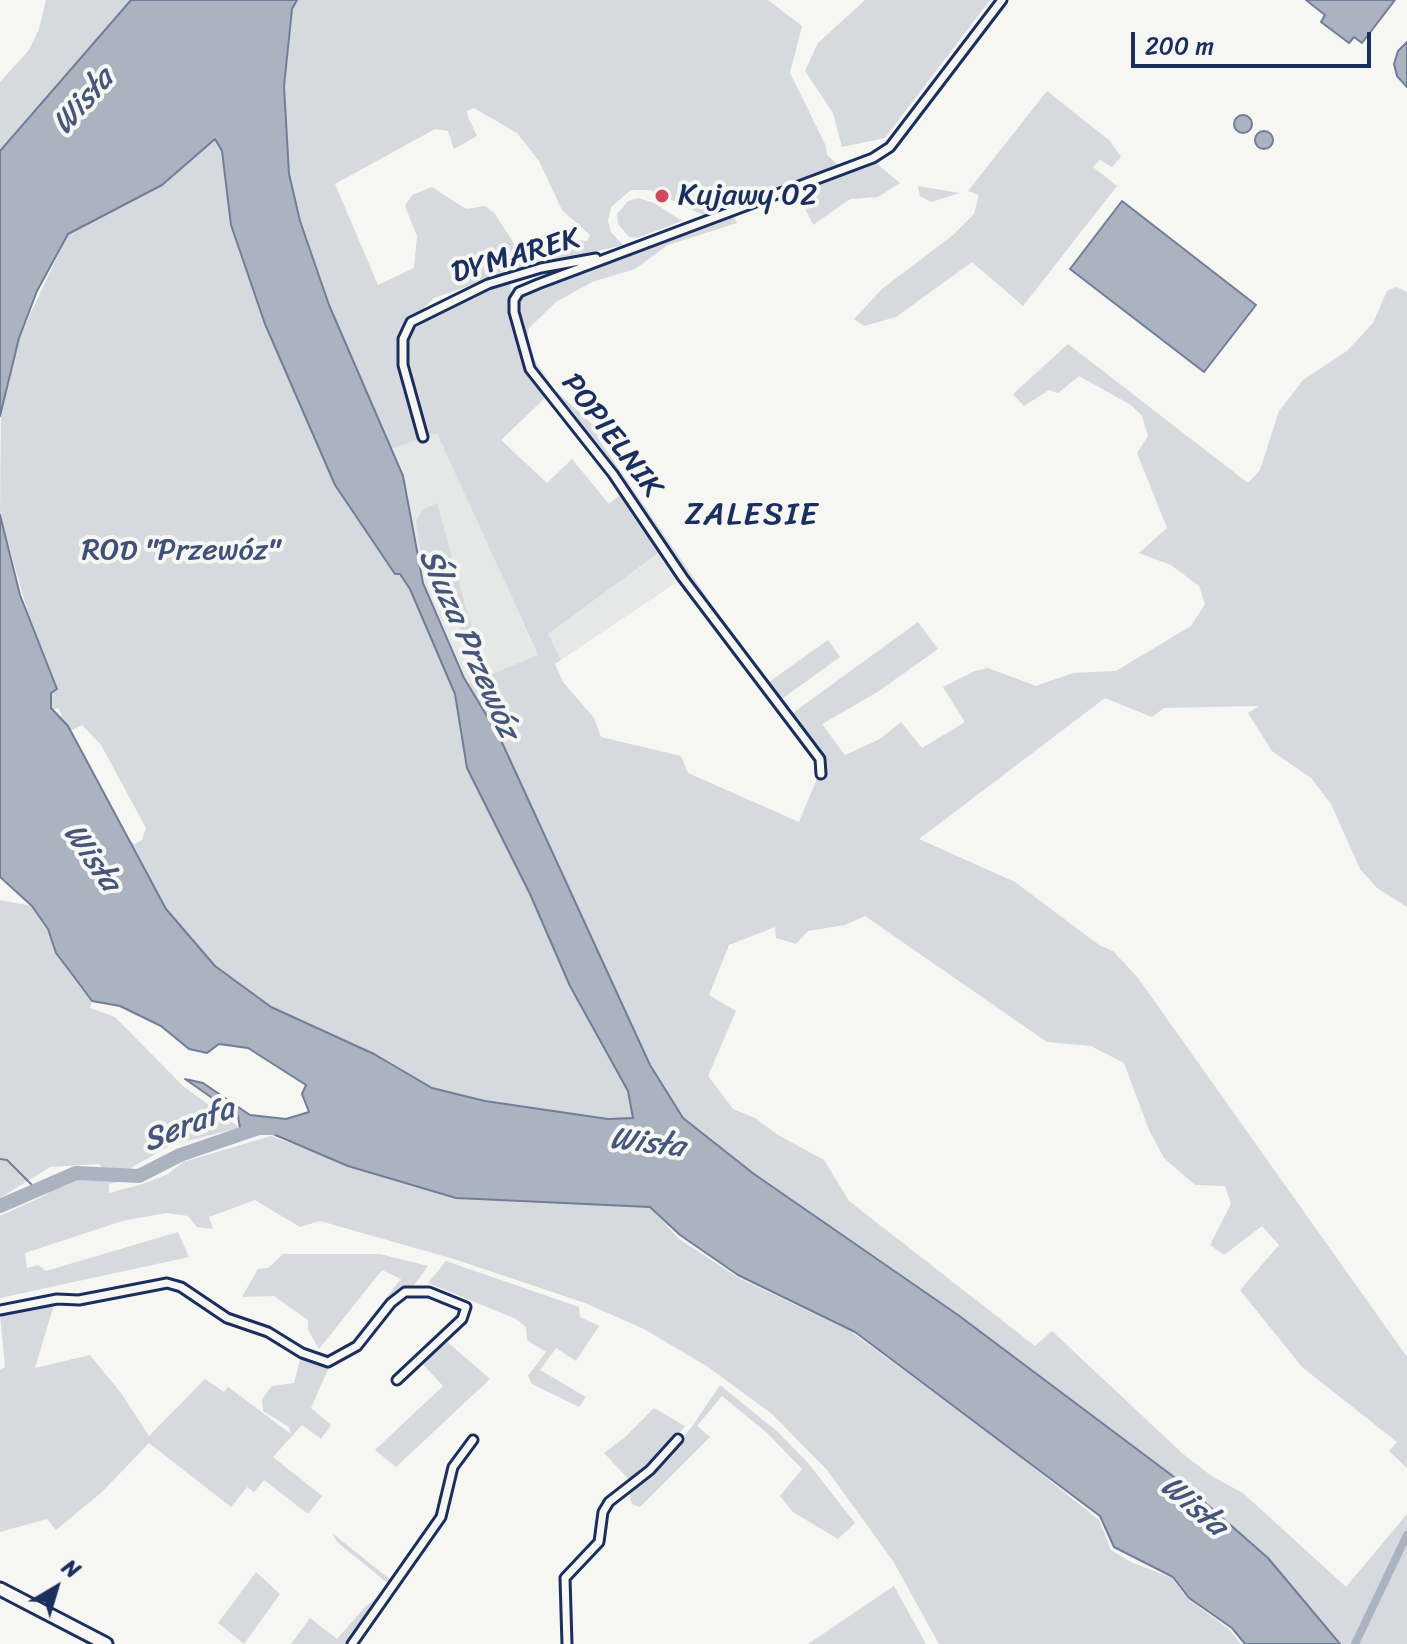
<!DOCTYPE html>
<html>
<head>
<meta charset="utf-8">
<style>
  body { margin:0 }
  #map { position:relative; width:1407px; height:1644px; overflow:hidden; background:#f6f6f2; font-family:Sriracha,sans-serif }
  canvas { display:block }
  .north { position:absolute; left:16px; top:1548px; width:80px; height:80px; -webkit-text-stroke:6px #f6f6f2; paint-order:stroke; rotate:38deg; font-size:22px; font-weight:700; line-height:32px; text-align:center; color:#1b2f5e }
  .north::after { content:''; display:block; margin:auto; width:28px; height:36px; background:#1b2f5e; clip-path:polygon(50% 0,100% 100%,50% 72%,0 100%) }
  .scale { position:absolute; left:1131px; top:32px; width:240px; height:36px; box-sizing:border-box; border:4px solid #1b2f5e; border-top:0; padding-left:10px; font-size:24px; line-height:28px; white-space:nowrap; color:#1b2f5e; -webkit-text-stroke:6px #f6f6f2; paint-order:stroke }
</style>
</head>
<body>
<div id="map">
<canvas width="1407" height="1644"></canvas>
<div class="north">N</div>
<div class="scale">200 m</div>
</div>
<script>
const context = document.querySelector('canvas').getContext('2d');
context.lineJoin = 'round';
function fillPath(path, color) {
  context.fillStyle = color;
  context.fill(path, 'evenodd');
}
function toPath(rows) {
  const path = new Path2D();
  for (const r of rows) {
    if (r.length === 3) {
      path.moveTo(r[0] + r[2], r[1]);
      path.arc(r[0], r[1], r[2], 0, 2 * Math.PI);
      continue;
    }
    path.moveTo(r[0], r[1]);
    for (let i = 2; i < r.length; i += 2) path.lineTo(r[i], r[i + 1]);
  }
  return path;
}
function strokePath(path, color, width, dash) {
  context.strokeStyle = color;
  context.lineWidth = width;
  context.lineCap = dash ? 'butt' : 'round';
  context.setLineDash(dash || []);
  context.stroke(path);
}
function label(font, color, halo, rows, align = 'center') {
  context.font = font + ' Sriracha,sans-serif';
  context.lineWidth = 8;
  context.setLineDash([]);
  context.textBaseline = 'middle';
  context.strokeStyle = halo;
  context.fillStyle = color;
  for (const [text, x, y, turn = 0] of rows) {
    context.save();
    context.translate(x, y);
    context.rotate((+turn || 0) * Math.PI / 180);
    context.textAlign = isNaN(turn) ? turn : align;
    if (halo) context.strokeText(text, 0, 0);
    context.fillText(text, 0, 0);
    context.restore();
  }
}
const built = toPath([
  [437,432,538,656,468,684,418,568,407,492,391,449],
  [661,551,677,582,561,660,548,634]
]);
const green = toPath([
  [46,0,131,0,0,151,0,82,29,50,39,29],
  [297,0,768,0,802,26,790,73,825,144,827,155,838,165,705,216,650,190,631,190,611,207,608,221,611,232,623,245,507,273,434,298,424,308,430,314,510,280,515,333,521,334,516,305,521,295,731,213,737,223,668,245,635,269,592,282,556,302,529,328,527,339,534,359,553,388,594,426,600,441,710,602,769,682,828,640,840,657,779,701,675,562,621,480,539,379,547,396,501,440,547,483,572,459,609,504,624,492,661,551,548,634,561,660,555,664,563,682,594,718,601,737,681,756,688,773,799,822,818,776,825,776,827,758,790,715,918,622,938,649,879,691,822,724,845,755,880,739,901,722,922,748,965,722,943,687,975,671,988,668,1036,686,1073,673,1116,671,1191,626,1205,604,1199,586,1171,565,1139,553,1167,528,1137,453,1148,436,1142,416,1131,405,1079,376,1058,393,1049,390,1024,406,1013,394,1068,344,1248,483,1260,470,1279,411,1303,380,1347,351,1373,323,1387,291,1396,287,1407,292,1407,907,1377,888,1360,869,1331,804,1311,778,1272,751,1248,713,1259,706,1164,708,1152,717,1105,698,919,839,1015,882,1099,945,1113,951,1138,978,1407,1357,1407,1468,1389,1451,1397,1442,1302,1367,1240,1290,1279,1245,1262,1226,1224,1255,1210,1245,1231,1204,1225,1186,1195,1185,1164,1158,1149,1130,1124,1063,1091,1046,1047,1042,865,916,845,925,808,931,796,944,776,938,775,927,729,945,709,995,736,1011,708,1076,733,1109,755,1118,778,1135,824,1160,849,1201,1035,1346,1052,1331,1183,1454,1213,1477,1243,1493,1346,1587,1407,1514,1407,1644,1340,1644,1268,1558,1186,1486,1006,1352,754,1174,683,1118,650,1065,499,736,468,684,538,655,437,433,391,449,329,305,300,221,289,174,284,86,292,9],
  [474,108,517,133,539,161,562,210,590,235,587,241,575,240,534,253,520,253,495,214,485,206,466,209,432,187,412,195,405,206,417,236,414,268,378,285,335,184,435,129,448,131,454,149,477,136,468,117,467,111],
  [865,0,990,0,885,138,842,147,833,113,805,71,818,43],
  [1047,91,1110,141,1121,157,1112,167,1100,160,1093,167,1117,186,1023,306,972,262,896,317,864,326,854,319,883,288,952,236,974,214,979,195,968,191],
  [215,138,222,151,231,225,265,324,335,485,410,589,455,694,467,768,530,894,570,986,628,1091,633,1119,608,1119,485,1101,432,1088,374,1054,271,1007,215,966,166,909,129,841,135,844,142,840,146,828,101,745,82,725,70,731,57,718,62,715,58,708,53,710,49,703,51,693,0,515,1,408,19,338,68,234,162,185],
  [869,161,876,163,900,183,878,197,850,199,813,225,797,191],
  [918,186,960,193,931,202,920,196],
  [639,198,654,203,682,221,637,238,629,237,618,224,617,214,628,201],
  [437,503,474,637,477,651,471,648,447,604,433,590,420,548,416,521,423,510],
  [0,900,32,906,48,929,56,953,92,1001,90,1008,115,1017,183,1086,240,1128,171,1145,129,1169,122,1181,109,1184,109,1193,143,1184,168,1174,183,1162,271,1136,388,1179,456,1198,650,1207,679,1239,739,1278,850,1331,1005,1445,1099,1520,1111,1550,1131,1562,1172,1578,1189,1600,1229,1629,1241,1644,939,1644,893,1561,827,1470,772,1414,708,1367,644,1329,585,1303,454,1259,320,1221,300,1227,255,1200,209,1217,213,1229,197,1227,188,1216,166,1213,122,1221,25,1253,27,1268,38,1265,46,1271,178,1232,189,1257,0,1298,0,1216,46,1195,64,1180,106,1178,107,1173,99,1164,50,1167,0,1198],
  [283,1254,380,1254,428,1266,414,1285,398,1292,348,1346,401,1279,382,1270,319,1349,308,1330,308,1320,274,1296,242,1297,258,1269,268,1268],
  [446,1261,579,1307,580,1317,599,1326,576,1361,556,1348,540,1370,586,1397,579,1407,532,1384,528,1376,546,1352,527,1340,526,1327,516,1319,428,1283],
  [55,1301,35,1368,90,1355,121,1393,149,1436,205,1379,224,1392,228,1387,291,1434,289,1427,263,1411,262,1399,272,1386,294,1383,301,1356,329,1367,311,1408,331,1425,321,1439,302,1425,273,1457,322,1496,308,1514,264,1480,254,1492,247,1487,231,1507,149,1443,102,1492,56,1530,47,1519,0,1532,0,1370,5,1367,0,1314],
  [444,1339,490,1379,396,1467,375,1450,443,1386,421,1362],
  [720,1385,778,1432,808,1463,855,1523,838,1539,793,1512,780,1496,802,1469,767,1433,722,1396,697,1426,710,1437,640,1507,632,1504,629,1492,691,1428],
  [654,1408,685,1426,668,1448,631,1482,604,1453,624,1438],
  [332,1533,392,1581,390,1585,337,1542],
  [256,1572,280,1594,244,1644,218,1623],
  [894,1586,926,1644,808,1644],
  [387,1589,348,1644,291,1644,310,1618,337,1639,366,1606]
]);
const water = toPath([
  [131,0,297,0,292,9,284,86,289,174,300,221,329,305,403,476,423,583,464,678,499,736,650,1065,683,1118,754,1174,958,1315,1186,1486,1268,1558,1340,1644,1245,1644,1232,1628,1189,1598,1173,1577,1114,1547,1100,1516,855,1332,738,1275,680,1235,650,1207,456,1198,348,1166,259,1128,240,1128,238,1116,185,1079,203,1083,250,1115,286,1119,309,1112,302,1094,306,1085,248,1048,219,1044,207,1053,189,1049,161,1026,120,1006,92,1001,75,978,56,953,48,929,32,906,0,877,0,515,20,595,57,689,51,693,51,708,68,726,166,909,215,966,271,1007,374,1054,432,1088,485,1101,608,1119,633,1118,628,1091,570,986,530,894,467,768,455,694,410,589,400,574,395,574,335,485,265,324,231,225,222,151,215,139,162,185,68,234,37,291,19,338,0,416,0,151,131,0],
  [1306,0,1395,0,1362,43,1354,37,1349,43,1321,22,1325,15,1306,0],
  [1407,42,1407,87,1397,76,1394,64,1398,51,1407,42],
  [1243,124,9],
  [1264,140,9],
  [1122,201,1256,305,1204,372,1070,269,1122,201]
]);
const stream = toPath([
  [0,1159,7,1160,36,1189]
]);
const canal = toPath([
  [1355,1644,1407,1535]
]);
const river = toPath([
  [0,1206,76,1173,139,1176,180,1155,259,1128,274,1128]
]);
const street = toPath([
  [423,437,403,365,403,339,411,322,488,284,541,268,596,258],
  [821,774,820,759,683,578,613,474,530,369,514,312,514,300,519,292,538,284,873,158,890,147,1002,0],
  [0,1310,57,1299,79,1300,167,1283,181,1287,227,1318,268,1332,302,1353,328,1362,357,1346,391,1303,405,1292,429,1292,466,1307,462,1319,397,1380],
  [352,1644,441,1517,453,1467,473,1440],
  [567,1644,565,1578,599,1542,603,1512,609,1502,650,1470,678,1439]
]);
const secondary = toPath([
  [0,1589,106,1644]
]);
const markers = [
  [662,196,8,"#d1495b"]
];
const poiNames = [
  ["Kujawy 02",678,196]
];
const streetNames = [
  ["DYMAREK",516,257,-16],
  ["POPIELNIK",611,436,53]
];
const parkNames = [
  ["ROD \"Przewóz\"",181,551]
];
const waterNames = [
  ["Wisła",84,102,-49],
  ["Śluza Przewóz",468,644,66],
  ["Wisła",91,858,55],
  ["Serafa",189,1126,-22],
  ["Wisła",647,1144,7],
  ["Wisła",1193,1507,40]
];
const neighbourhoodNames = [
  ["ZALESIE",752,516]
];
fillPath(built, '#e6e7e7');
fillPath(green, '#d6d9dd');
fillPath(water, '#abb2c0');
strokePath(water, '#717e99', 2);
strokePath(stream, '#717e99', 2);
strokePath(canal, '#abb2c0', 8);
strokePath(river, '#abb2c0', 14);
strokePath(street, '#1b2f5e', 13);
strokePath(secondary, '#1b2f5e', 17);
strokePath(street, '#f6f6f2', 7);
strokePath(secondary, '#f6f6f2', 11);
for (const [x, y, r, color] of markers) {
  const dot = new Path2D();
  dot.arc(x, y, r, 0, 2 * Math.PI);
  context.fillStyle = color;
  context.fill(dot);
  strokePath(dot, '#f6f6f2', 3);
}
label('30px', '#1b2f5e', '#f6f6f2', poiNames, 'left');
label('30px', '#1b2f5e', '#f6f6f2', streetNames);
label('30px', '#405177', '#f6f6f2', parkNames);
label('italic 32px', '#46567b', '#f6f6f2', waterNames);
context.letterSpacing = '2px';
label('32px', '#1b2f5e', '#f6f6f2', neighbourhoodNames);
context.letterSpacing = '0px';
</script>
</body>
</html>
